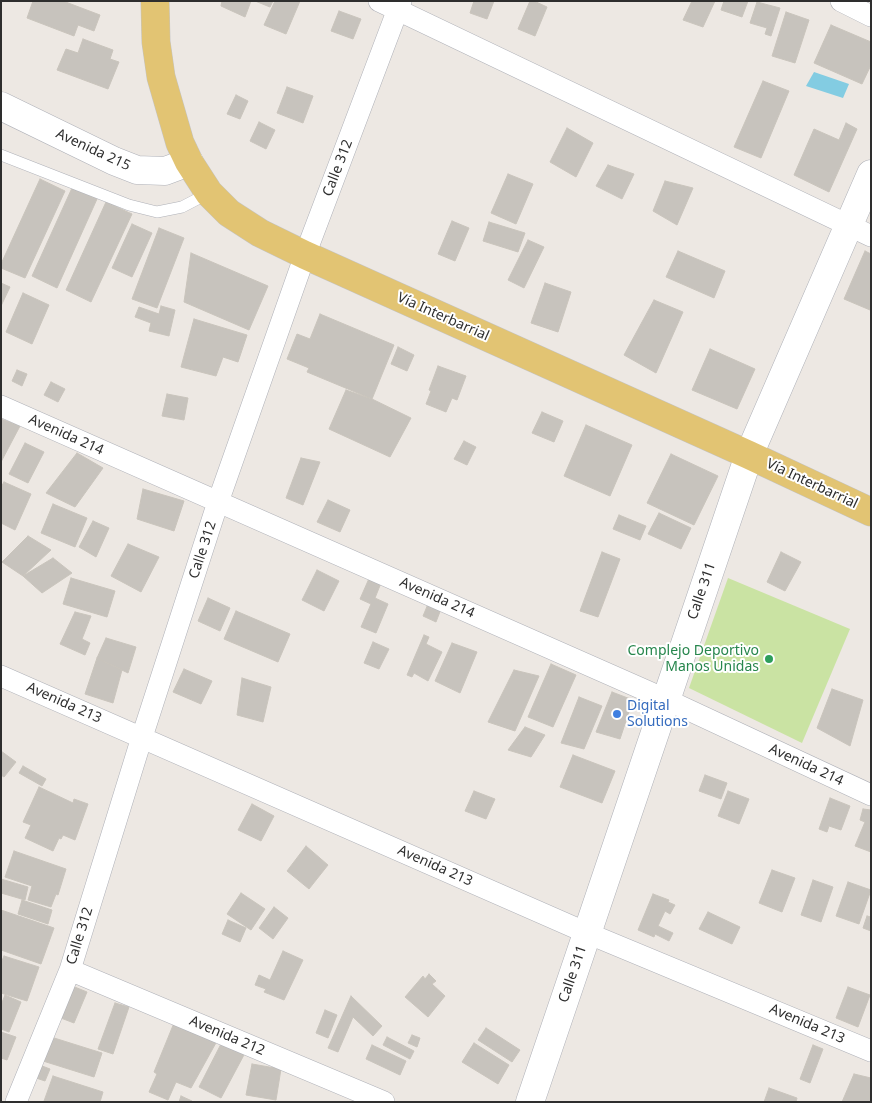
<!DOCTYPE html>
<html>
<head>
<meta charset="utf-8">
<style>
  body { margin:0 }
  #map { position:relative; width:872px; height:1103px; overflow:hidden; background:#ede8e3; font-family:"Noto Sans",sans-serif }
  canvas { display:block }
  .frame { position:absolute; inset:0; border:2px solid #2e2e2e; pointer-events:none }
</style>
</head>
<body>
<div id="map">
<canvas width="872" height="1103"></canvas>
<div class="frame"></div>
</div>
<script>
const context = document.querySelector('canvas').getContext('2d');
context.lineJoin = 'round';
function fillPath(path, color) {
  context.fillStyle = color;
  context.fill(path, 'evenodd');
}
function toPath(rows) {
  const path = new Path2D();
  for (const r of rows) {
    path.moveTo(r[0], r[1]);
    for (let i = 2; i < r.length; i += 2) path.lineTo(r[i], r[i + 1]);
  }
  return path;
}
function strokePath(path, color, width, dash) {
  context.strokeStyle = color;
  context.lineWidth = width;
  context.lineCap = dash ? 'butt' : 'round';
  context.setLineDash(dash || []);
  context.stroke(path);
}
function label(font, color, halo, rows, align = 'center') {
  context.font = font + ' "Noto Sans",sans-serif';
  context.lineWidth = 4;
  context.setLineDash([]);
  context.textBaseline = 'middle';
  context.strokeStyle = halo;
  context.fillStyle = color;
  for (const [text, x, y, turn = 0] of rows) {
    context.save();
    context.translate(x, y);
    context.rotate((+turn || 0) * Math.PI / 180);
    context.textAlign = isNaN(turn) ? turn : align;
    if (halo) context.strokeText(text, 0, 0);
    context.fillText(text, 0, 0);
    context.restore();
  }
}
const pitch = toPath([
  [728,578,850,629,802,743,689,688]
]);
const water = toPath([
  [814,72,849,84,843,98,806,86]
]);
const building = toPath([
  [33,1,63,1,100,15,94,31,78,25,74,36,27,18,33,1],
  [222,1,251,1,245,17,221,6,222,1],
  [255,1,273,1,270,7,255,1],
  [275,1,300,1,286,34,264,25,275,1],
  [474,1,494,1,487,19,470,13,474,1],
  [530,1,534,1,547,7,535,36,518,29,530,1],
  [692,1,715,1,703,27,683,20,692,1],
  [724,1,748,1,742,17,721,10,724,1],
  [757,2,780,8,771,36,765,34,767,28,750,23,757,2],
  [339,11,361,19,353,39,331,31,339,11],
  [786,12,809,20,795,63,772,56,786,12],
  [831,25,871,42,871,65,862,84,814,63,831,25],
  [83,39,113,50,110,59,119,62,108,89,57,70,66,49,78,53,83,39],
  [763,81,789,91,761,158,734,147,763,81],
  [287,87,313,96,303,123,277,113,287,87],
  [236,95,248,101,240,119,227,114,236,95],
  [259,122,275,130,266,149,250,141,259,122],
  [846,123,857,129,829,192,794,175,814,129,839,140,846,123],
  [567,128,593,143,576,177,550,162,567,128],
  [608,165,634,174,622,199,596,186,608,165],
  [508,174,533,184,516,224,491,213,508,174],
  [40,179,65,191,25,278,1,268,1,264,40,179],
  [665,181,693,188,677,225,653,211,665,181],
  [72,188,97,199,57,288,32,276,72,188],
  [106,202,132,214,91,302,66,290,106,202],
  [452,221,469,228,455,261,438,254,452,221],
  [489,222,525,233,518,252,483,241,489,222],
  [132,224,152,233,132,277,112,268,132,224],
  [159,228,184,238,157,308,132,299,159,228],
  [528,240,544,247,524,288,508,280,528,240],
  [678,251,725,271,714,298,666,277,678,251],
  [865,251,871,254,870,310,844,299,865,251],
  [191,253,268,286,249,330,184,302,191,253],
  [1,283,10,287,1,306,1,283],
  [545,283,571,292,558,332,531,323,545,283],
  [23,293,49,305,32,344,6,332,23,293],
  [654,300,683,312,656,373,624,355,654,300],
  [161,306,175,310,169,336,149,331,151,323,135,317,139,307,159,314,161,306],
  [320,314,394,345,372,399,307,372,309,368,287,359,297,334,310,339,320,314],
  [194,319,247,335,238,362,223,357,216,376,181,367,194,319],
  [398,347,414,355,407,371,391,364,398,347],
  [710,349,755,369,737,409,692,390,710,349],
  [438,366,466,376,457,400,452,398,446,412,426,404,431,391,429,390,438,366],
  [17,370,27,374,22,386,12,381,17,370],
  [51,382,65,389,58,402,44,395,51,382],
  [346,390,372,399,411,418,390,457,329,429,346,390],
  [167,394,188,398,184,420,162,416,167,394],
  [542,412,563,421,554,442,532,433,542,412],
  [1,419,20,426,1,462,1,419],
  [586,425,632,445,610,496,564,476,586,425],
  [464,441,476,447,467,465,454,459,464,441],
  [25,443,44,452,28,483,9,474,25,443],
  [77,453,103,468,75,507,46,493,77,453],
  [671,454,718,476,694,525,647,503,671,454],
  [301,458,320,462,303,505,286,498,301,458],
  [4,482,31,494,15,530,1,523,1,487,4,482],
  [143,489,184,501,174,531,137,519,143,489],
  [328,500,350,510,340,532,317,522,328,500],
  [53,504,87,518,75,547,41,533,53,504],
  [659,513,691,528,681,549,648,534,659,513],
  [619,515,646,526,640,540,613,529,619,515],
  [93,521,109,528,96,557,79,547,93,521],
  [28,536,51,550,23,576,2,562,28,536],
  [128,544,159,557,141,592,111,576,128,544],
  [602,552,620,559,598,617,580,611,602,552],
  [781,552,801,562,785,591,767,582,781,552],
  [53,558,72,573,42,593,23,576,53,558],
  [317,570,339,581,324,611,302,600,317,570],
  [371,574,383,578,375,598,388,604,376,633,361,627,371,604,360,599,371,574],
  [71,578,115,591,107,617,63,604,71,578],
  [208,598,230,608,220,631,198,621,208,598],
  [428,604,441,609,436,622,423,616,428,604],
  [236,611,290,634,278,662,224,639,236,611],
  [75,612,91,616,82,639,90,643,85,655,60,644,75,612],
  [424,635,429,637,426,644,442,652,428,681,414,673,412,677,407,675,424,635],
  [106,638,136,647,128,673,97,658,106,638],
  [373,642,389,649,379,669,364,663,373,642],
  [452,643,477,652,460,693,435,681,452,643],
  [97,658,122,670,113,703,85,694,97,658],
  [551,664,576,675,553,727,528,717,551,664],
  [184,669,212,681,201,704,173,692,184,669],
  [514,670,539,676,515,731,488,722,514,670],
  [242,678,271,687,263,722,237,715,242,678],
  [832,689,863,700,850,746,817,728,832,689],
  [612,692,633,700,620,739,596,732,612,692],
  [579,697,602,706,584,749,561,743,579,697],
  [525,727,545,735,531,757,508,750,525,727],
  [1,751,16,762,4,777,1,775,1,751],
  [573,755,615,771,602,803,560,787,573,755],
  [23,766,46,779,42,786,19,773,23,766],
  [705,775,727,783,721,799,699,791,705,775],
  [39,787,73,803,74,799,88,804,75,840,63,835,61,839,59,838,53,851,25,838,31,825,23,822,39,787],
  [474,791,495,799,486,819,465,811,474,791],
  [728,791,749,799,739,824,718,816,728,791],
  [830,798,850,806,841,830,829,826,827,832,819,829,830,798],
  [252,804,274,816,261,841,238,830,252,804],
  [863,809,871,810,871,852,855,846,865,822,860,820,863,809],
  [306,846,328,865,309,889,287,871,306,846],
  [14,851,66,869,58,895,56,894,51,907,28,900,32,886,5,877,14,851],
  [772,870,795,878,782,912,759,903,772,870],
  [1,879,28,887,25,900,1,893,1,879],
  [813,880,833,887,821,922,801,915,813,880],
  [848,882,871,890,859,924,836,916,848,882],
  [241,893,265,909,251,930,227,914,241,893],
  [653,894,669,900,668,902,675,905,670,914,665,911,658,926,673,933,669,941,655,934,654,937,638,930,653,894],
  [22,900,52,910,48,924,18,914,22,900],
  [274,907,288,918,273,939,259,928,274,907],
  [1,910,54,928,41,964,1,950,1,910],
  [708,912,740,927,732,944,699,929,708,912],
  [867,916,871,917,871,931,863,928,867,916],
  [228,920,246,928,240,942,222,934,228,920],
  [283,951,303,960,284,1000,264,992,266,989,255,985,259,975,270,980,283,951],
  [4,956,39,967,27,1001,1,993,1,963,4,956],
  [429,974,436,981,432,984,445,996,428,1017,405,997,423,976,425,979,429,974],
  [65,983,87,992,74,1023,53,1015,65,983],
  [848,987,870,995,858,1027,836,1018,848,987],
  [5,995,21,1002,9,1032,1,1029,1,1005,5,995],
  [351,996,382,1026,373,1036,353,1017,338,1052,328,1048,351,996],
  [115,1003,129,1007,113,1054,98,1049,115,1003],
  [325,1010,337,1015,328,1038,316,1033,325,1010],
  [174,1023,217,1041,191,1088,176,1082,168,1100,149,1092,157,1074,154,1072,174,1023],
  [486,1028,520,1050,512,1062,478,1040,486,1028],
  [1,1032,16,1037,7,1060,1,1058,1,1032],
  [412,1035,420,1038,417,1047,408,1043,412,1035],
  [51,1037,102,1053,94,1077,43,1061,51,1037],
  [387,1037,414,1051,410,1059,383,1045,387,1037],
  [222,1042,245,1053,221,1098,199,1087,222,1042],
  [474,1043,509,1065,498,1084,462,1062,474,1043],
  [372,1045,406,1061,400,1075,366,1059,372,1045],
  [813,1045,823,1049,810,1083,800,1079,813,1045],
  [37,1064,50,1069,45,1081,33,1077,37,1064],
  [252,1064,281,1069,276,1100,246,1095,252,1064],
  [854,1074,871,1078,870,1102,842,1102,854,1074],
  [53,1076,103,1092,100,1102,44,1101,53,1076],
  [769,1088,797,1098,796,1102,764,1102,769,1088],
  [181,1096,192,1101,191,1102,179,1102,181,1096]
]);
const service = toPath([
  [1,155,129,205,157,212,182,207,209,193]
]);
const minor = toPath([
  [379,1,871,236],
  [841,1,871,16],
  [1,406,665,699,871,795],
  [1,676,587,933,871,1051],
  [70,970,384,1102],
  [16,1102,70,970,142,737,218,502,305,255,401,1]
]);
const tertiary = toPath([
  [1,106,114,161,137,170,165,171,189,162],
  [530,1102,749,455,871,174]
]);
const primary = toPath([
  [155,1,156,42,161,77,180,143,189,162,209,193,229,213,260,233,305,255,749,455,871,512]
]);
const markers = [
  [769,659,5,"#2e9e5b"],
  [617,714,5,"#3f7fe0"]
];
const streetNames = [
  ["Avenida 215",93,150,25],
  ["Calle 312",338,168,-69],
  ["Vía Interbarrial",443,317,24],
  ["Avenida 214",66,435,24],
  ["Vía Interbarrial",812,484,25],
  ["Calle 312",203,550,-72],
  ["Calle 311",702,591,-71],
  ["Avenida 214",437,598,24],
  ["Avenida 213",64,703,24],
  ["Avenida 214",806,765,25],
  ["Avenida 213",435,866,24],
  ["Calle 312",80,936,-73],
  ["Calle 311",573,974,-71],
  ["Avenida 213",807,1024,23],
  ["Avenida 212",227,1036,23]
];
const leisureNames = [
  ["Complejo Deportivo",759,651],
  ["Manos Unidas",759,667]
];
const shopNames = [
  ["Digital",627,706],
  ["Solutions",627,722]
];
fillPath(pitch, '#cae3a3');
fillPath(water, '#83cce2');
fillPath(building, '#c7c3bd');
strokePath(building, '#c9c4bc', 1);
strokePath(service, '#afb1b8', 12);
strokePath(minor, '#afb1b8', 22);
strokePath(tertiary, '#afb1b8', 29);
strokePath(primary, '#c4c4c4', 29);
strokePath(service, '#fff', 11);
strokePath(minor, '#fff', 21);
strokePath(tertiary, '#fff', 28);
strokePath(primary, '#e2c473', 28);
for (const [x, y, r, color] of markers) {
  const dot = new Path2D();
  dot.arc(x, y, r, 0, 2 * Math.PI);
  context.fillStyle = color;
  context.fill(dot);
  strokePath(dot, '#fff', 2);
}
label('14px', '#2e2e2e', '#fff', streetNames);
label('14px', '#27864d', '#fff', leisureNames, 'right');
label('14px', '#366cbe', '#fff', shopNames, 'left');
</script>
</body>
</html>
